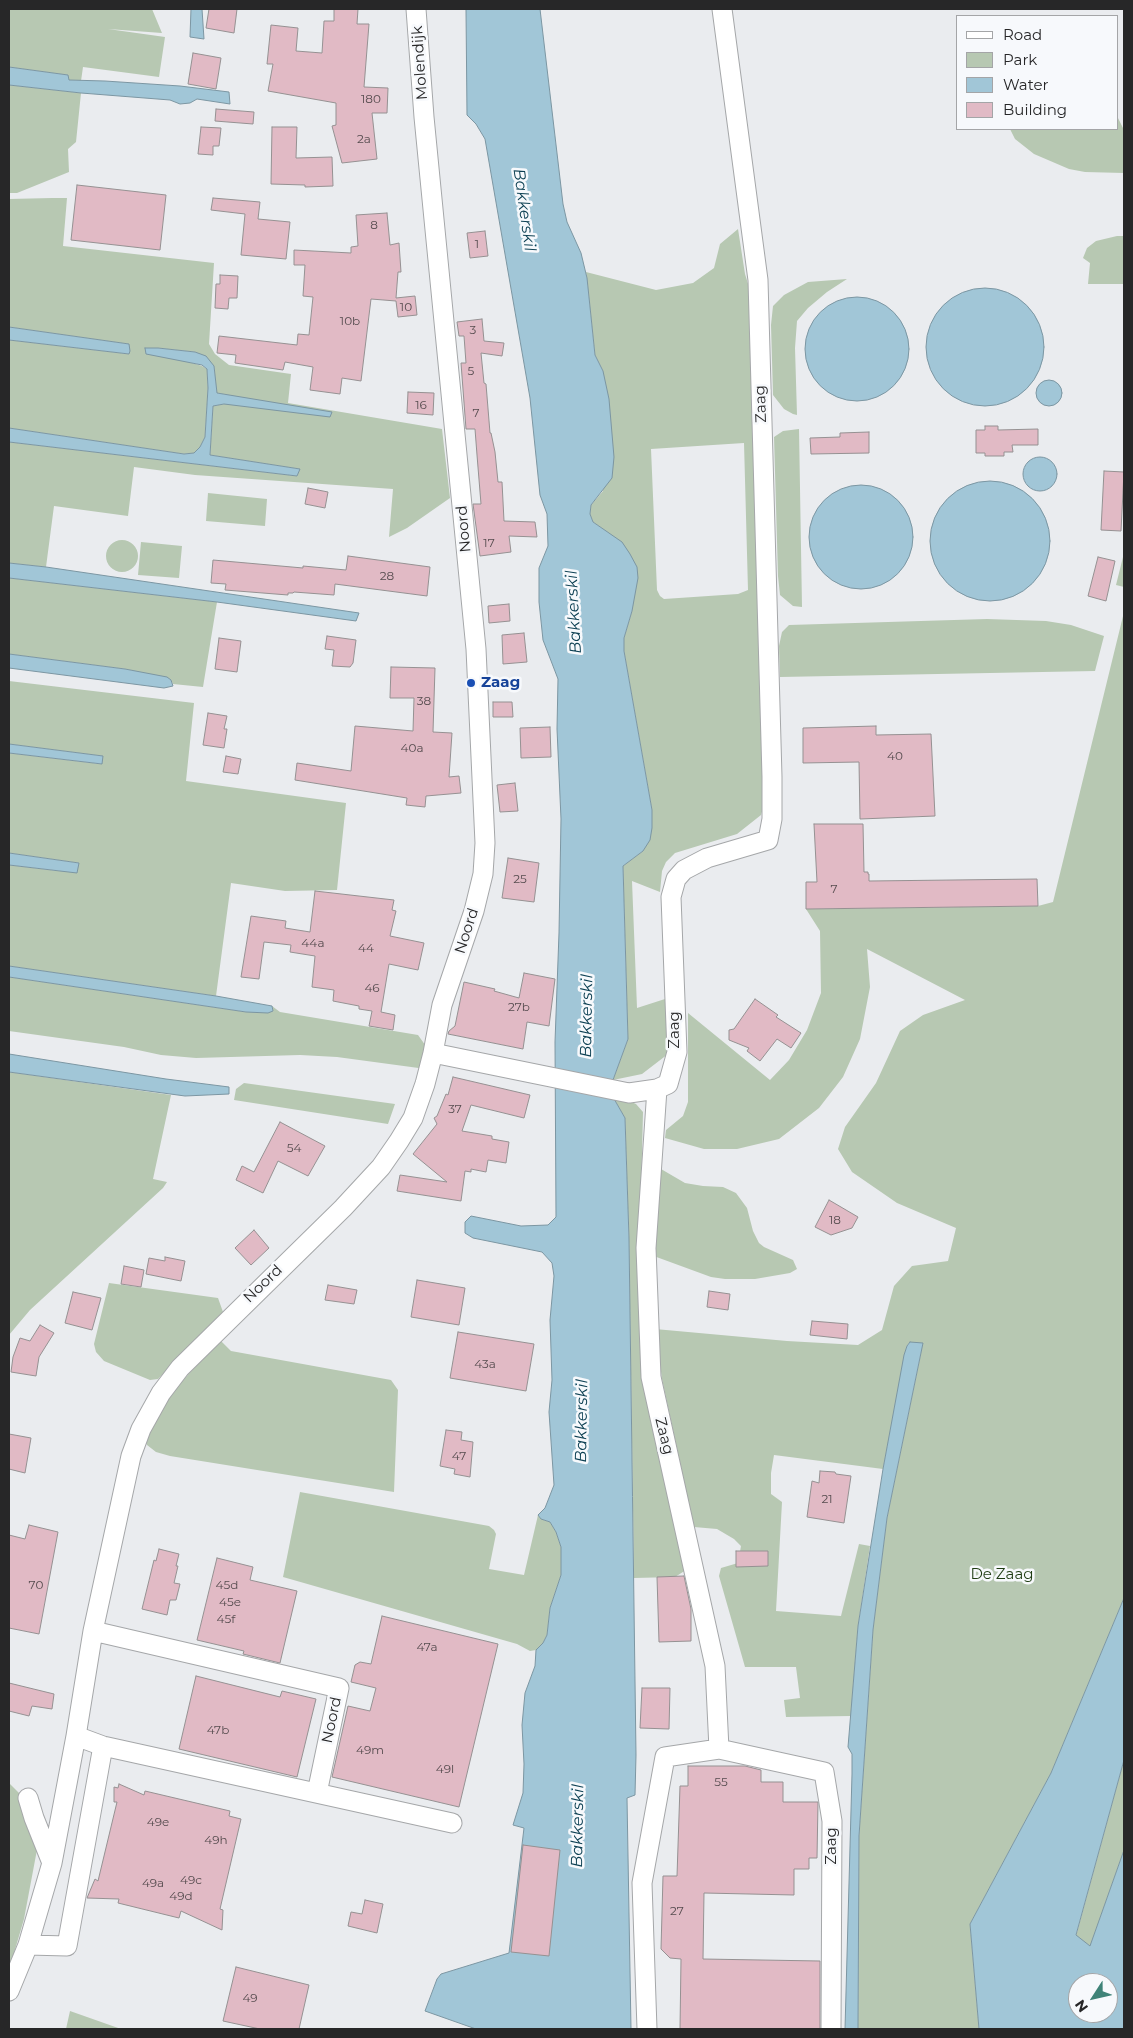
<!DOCTYPE html>
<html>
<head>
<meta charset="utf-8">
<style>
  body { margin:0 }
  #map { position:relative; width:1133px; height:2038px; overflow:hidden; background:#eaecef; font-family:Montserrat,sans-serif }
  canvas { display:block }
  .frame { position:absolute; inset:0; border:10px solid #272728; pointer-events:none }
  .legend { position:absolute; left:956px; top:15px; width:162px; height:115px; box-sizing:border-box; background:#f7f9fc; border:1px solid #a4a5a7; margin:0; padding:6px 9px; list-style:none; font-size:15px; color:#272728 }
  .legend li { display:flex; align-items:center; gap:10px; height:25px }
  .legend b { width:25px; border:1px solid #a4a5a7 }
  .north { position:absolute; left:1068px; top:1973px; width:50px; height:50px; box-sizing:border-box; background:#f7f9fc; border:1px solid #a4a5a7; border-radius:50%; rotate:235deg; font-size:14px; font-weight:700; line-height:20px; text-align:center; color:#272728 }
  .north::after { content:''; display:block; margin:auto; width:18px; height:22px; background:#3f8378; clip-path:polygon(50% 0,100% 100%,50% 72%,0 100%) }
</style>
</head>
<body>
<div id="map">
<canvas width="1133" height="2038"></canvas>
<div class="frame"></div>
<ul class="legend">
<li><b style="height:6px;background:#fff"></b>Road</li>
<li><b style="height:14px;background:#b7c8b2"></b>Park</li>
<li><b style="height:14px;background:#a1c6d7"></b>Water</li>
<li><b style="height:14px;background:#e1bac5"></b>Building</li>
</ul>
<div class="north">N</div>
</div>
<script>
const context = document.querySelector('canvas').getContext('2d');
context.lineJoin = 'round';
function fillPath(path, color) {
  context.fillStyle = color;
  context.fill(path, 'evenodd');
}
function toPath(rows) {
  const path = new Path2D();
  for (const r of rows) {
    if (r.length === 3) {
      path.moveTo(r[0] + r[2], r[1]);
      path.arc(r[0], r[1], r[2], 0, 2 * Math.PI);
      continue;
    }
    path.moveTo(r[0], r[1]);
    for (let i = 2; i < r.length; i += 2) path.lineTo(r[i], r[i + 1]);
  }
  return path;
}
function strokePath(path, color, width, dash) {
  context.strokeStyle = color;
  context.lineWidth = width;
  context.lineCap = dash ? 'butt' : 'round';
  context.setLineDash(dash || []);
  context.stroke(path);
}
function label(font, color, halo, rows, align = 'center') {
  context.font = font + ' Montserrat,sans-serif';
  context.lineWidth = 5;
  context.setLineDash([]);
  context.textBaseline = 'middle';
  context.strokeStyle = halo;
  context.fillStyle = color;
  for (const [text, x, y, turn = 0] of rows) {
    context.save();
    context.translate(x, y);
    context.rotate((+turn || 0) * Math.PI / 180);
    context.textAlign = isNaN(turn) ? turn : align;
    if (halo) context.strokeText(text, 0, 0);
    context.fillText(text, 0, 0);
    context.restore();
  }
}
const green = toPath([
  [9,9,152,9,162,33,108,29,165,37,159,77,83,67,81,81,68,80,67,75,9,67],
  [9,85,81,93,76,142,68,149,69,172,17,193,9,193],
  [1117,116,1124,130,1124,173,1085,172,1069,169,1034,154,1015,139,1010,129,1117,129],
  [52,198,67,198,63,246,214,263,209,344,215,354,229,365,291,374,288,403,442,429,450,498,407,528,389,537,393,489,195,475,134,467,128,516,54,506,46,567,9,563,9,442,297,476,299,469,210,455,213,406,224,404,227,395,216,393,214,366,195,352,158,348,145,348,202,366,207,369,208,388,205,437,200,447,194,453,184,454,9,428,9,340,129,354,128,344,9,327,9,199],
  [738,229,745,274,749,287,765,801,761,815,737,834,675,853,666,862,662,871,660,892,632,881,637,1008,665,999,668,1054,642,1074,613,1080,628,1039,623,866,643,851,652,810,624,651,624,638,632,611,609,534,593,522,590,514,591,505,603,491,603,371,595,355,586,272,656,290,693,283,714,268,720,244],
  [744,443,748,590,738,594,664,599,660,596,657,590,651,449],
  [1117,236,1124,236,1124,284,1088,284,1090,263,1083,258,1087,248,1096,241],
  [847,279,827,292,808,308,797,321,795,348,797,415,793,414,784,409,773,395,771,325,773,306,784,295,808,282],
  [799,429,802,607,793,606,780,595,778,576,774,437,783,431],
  [208,493,267,499,265,526,206,521],
  [122,556,16],
  [141,542,182,546,179,578,138,575],
  [1124,553,1124,587,1116,585],
  [9,578,217,602,203,687,173,684,171,680,125,669,9,654],
  [1124,612,1124,1598,1051,1773,970,1924,979,2029,858,2029,859,1836,873,1630,887,1518,921,1353,910,1342,907,1346,883,1469,774,1455,771,1473,771,1494,782,1502,776,1611,841,1616,859,1544,870,1546,858,1626,851,1716,786,1717,784,1700,800,1698,796,1667,745,1667,719,1576,721,1568,738,1563,741,1546,734,1539,717,1529,694,1527,662,1379,655,1329,787,1341,858,1345,882,1330,894,1286,912,1266,948,1261,956,1228,897,1203,852,1172,838,1149,845,1127,876,1083,900,1031,923,1015,965,1000,867,949,870,987,860,1039,843,1077,819,1108,779,1139,737,1149,704,1149,665,1138,666,1130,683,1116,688,1102,688,1013,770,1080,789,1060,807,1030,821,993,820,931,806,909,1038,906,1053,902],
  [987,619,1046,621,1071,625,1104,636,1095,671,780,677,779,646,782,632,789,625],
  [9,681,194,703,186,781,346,803,337,890,285,891,231,883,216,996,9,966,9,865,59,871,79,863,9,853,9,753,101,764,102,756,9,744],
  [9,977,246,1012,273,1011,272,1006,280,1012,418,1035,428,1049,426,1069,337,1057,300,1055,196,1058,161,1055,124,1047,9,1031],
  [9,1072,171,1095,153,1179,167,1182,163,1188,30,1310,9,1335],
  [244,1083,395,1104,388,1124,234,1100,236,1089],
  [613,1097,625,1099,636,1104,643,1112,640,1236,686,1570,675,1577,634,1578,629,1238,625,1118],
  [661,1169,685,1183,703,1186,723,1187,736,1193,747,1208,753,1231,759,1243,764,1247,793,1260,797,1269,790,1273,755,1279,725,1279,711,1277,651,1255,652,1218],
  [109,1283,218,1298,223,1312,158,1379,150,1380,104,1361,96,1352,94,1344],
  [220,1340,231,1351,391,1380,398,1390,394,1492,170,1456,156,1452,147,1445,145,1440,171,1393],
  [300,1492,489,1526,494,1530,496,1534,489,1569,524,1575,538,1515,541,1519,550,1522,556,1532,561,1547,561,1575,550,1608,547,1635,543,1643,536,1650,530,1651,517,1644,283,1577],
  [1124,1760,1124,1850,1090,1947,1076,1936],
  [9,1783,25,1799,39,1839,24,1919,9,1970],
  [70,2011,121,2029,66,2029]
]);
const water = toPath([
  [191,9,202,9,204,39,190,37,191,9],
  [466,9,540,9,563,204,567,222,581,253,587,278,595,355,603,371,609,399,614,457,612,478,591,505,590,514,593,522,622,542,630,554,637,567,638,578,632,611,624,638,624,651,652,810,652,828,650,840,643,851,623,866,628,1039,613,1080,613,1097,625,1118,629,1238,636,1755,635,1795,627,1798,631,2029,476,2029,425,2011,437,1979,441,1974,509,1953,524,1828,513,1825,523,1793,524,1764,522,1725,525,1693,535,1666,536,1650,543,1643,547,1635,550,1608,561,1575,561,1547,556,1532,550,1522,541,1519,538,1515,545,1508,554,1485,549,1412,552,1380,550,1320,554,1276,552,1263,542,1252,473,1238,465,1233,465,1222,471,1216,521,1226,548,1225,556,1217,555,1042,559,933,561,819,557,729,558,679,543,640,539,602,539,568,548,546,547,514,540,495,530,398,485,139,476,124,467,115,466,9],
  [9,67,68,75,69,80,105,81,180,86,229,92,230,104,197,99,190,103,180,104,170,100,81,93,9,85,9,67],
  [985,347,59],
  [857,349,52],
  [9,327,129,344,130,351,129,354,9,340,9,327],
  [145,348,158,348,195,352,206,356,214,366,217,393,332,412,330,417,224,404,213,406,210,455,300,469,297,476,9,442,9,428,184,454,194,453,200,447,205,437,208,388,207,369,202,365,146,354,145,348],
  [1049,393,13],
  [1040,474,17],
  [990,541,60],
  [861,537,52],
  [9,563,46,567,359,613,356,621,217,602,9,578,9,563],
  [9,654,125,669,167,677,171,680,173,686,164,688,9,668,9,654],
  [9,744,103,756,102,764,9,753,9,744],
  [9,853,79,863,77,873,9,865,9,853],
  [9,966,216,996,272,1006,273,1011,268,1013,246,1012,9,977,9,966],
  [9,1054,166,1079,229,1087,229,1094,185,1096,9,1072,9,1054],
  [910,1342,923,1343,887,1518,873,1630,859,1836,858,2029,845,2029,852,1774,852,1754,848,1747,858,1626,883,1469,904,1355,907,1346,910,1342],
  [1124,1598,1124,1760,1076,1935,1090,1946,1124,1850,1124,2029,979,2029,970,1924,1051,1773,1124,1598],
  [1078,1983,1108,1983,1108,2013,1078,2013,1078,1983]
]);
const building = toPath([
  [209,9,237,9,234,33,206,28,209,9],
  [334,9,358,9,357,24,369,24,364,87,388,88,387,113,372,113,377,159,342,163,332,126,336,125,336,103,268,91,273,64,267,64,271,25,298,28,296,51,322,53,324,21,334,21,334,9],
  [193,53,221,58,216,89,188,84,193,53],
  [216,109,254,112,253,124,215,121,216,109],
  [201,127,221,128,219,146,213,146,213,155,198,154,201,127],
  [272,127,297,127,296,158,332,157,333,186,305,187,305,185,271,184,272,127],
  [77,185,166,195,160,250,71,240,77,185],
  [213,198,260,202,258,219,290,222,286,259,241,255,245,214,211,210,213,198],
  [387,213,390,245,399,243,401,272,398,272,396,298,415,296,417,315,398,317,396,301,371,299,361,381,342,378,340,394,310,390,313,367,285,362,283,370,235,363,236,355,217,353,219,336,297,345,298,334,309,335,313,297,303,296,305,265,294,265,294,250,351,253,351,247,358,246,356,215,387,213],
  [485,231,488,256,470,258,467,233,485,231],
  [220,275,238,276,237,298,229,298,228,309,215,308,216,284,220,284,220,275],
  [482,319,484,341,504,343,502,356,481,353,484,383,486,384,490,433,491,433,495,452,498,482,502,482,504,521,535,522,537,537,509,536,511,552,480,556,473,504,481,504,477,455,475,429,466,429,461,363,466,363,464,336,459,336,457,322,482,319],
  [408,392,434,393,433,415,407,413,408,392],
  [985,426,998,426,998,430,1038,429,1038,445,1012,445,1013,452,1004,452,1004,456,985,456,985,453,976,453,976,430,985,430,985,426],
  [869,432,869,453,811,454,810,438,840,437,840,433,869,432],
  [1104,471,1124,472,1121,531,1101,530,1104,471],
  [308,488,328,492,325,508,305,504,308,488],
  [348,556,430,567,427,596,335,584,334,595,294,592,293,593,288,593,288,595,225,590,226,584,211,583,213,560,303,568,303,566,346,570,348,556],
  [1098,557,1115,561,1106,601,1088,596,1098,557],
  [509,604,510,621,489,623,488,606,509,604],
  [524,633,527,662,503,664,502,635,524,633],
  [327,636,356,640,353,663,350,667,332,666,334,650,325,649,327,636],
  [219,638,241,641,237,672,215,669,219,638],
  [391,667,435,668,433,732,452,733,449,777,459,776,461,793,426,796,425,807,406,805,407,798,295,780,297,763,351,771,355,726,413,731,414,698,390,698,391,667],
  [493,702,512,702,513,717,493,717,493,702],
  [208,713,227,716,224,729,227,729,224,748,203,745,208,713],
  [876,726,876,735,931,734,935,816,860,819,859,762,803,763,803,728,876,726],
  [550,727,551,757,521,758,520,728,550,727],
  [226,756,241,759,238,774,223,772,226,756],
  [515,783,518,811,500,812,497,785,515,783],
  [814,824,863,824,864,872,868,872,868,874,869,874,869,881,1037,879,1038,906,806,909,806,882,817,882,814,824],
  [508,858,539,863,534,902,502,898,508,858],
  [315,891,394,900,392,910,396,911,390,936,424,943,418,970,389,964,381,1012,395,1015,393,1030,369,1026,372,1011,359,1009,359,1006,333,1001,334,990,312,987,315,956,290,952,291,945,264,942,259,979,241,977,251,916,286,921,285,928,310,932,315,891],
  [524,973,555,979,549,1026,527,1022,523,1049,448,1034,449,1031,455,1026,464,982,495,989,494,991,519,998,524,973],
  [755,999,778,1015,776,1017,801,1033,791,1048,777,1039,760,1061,747,1051,749,1048,729,1040,729,1030,734,1029,755,999],
  [453,1077,530,1095,524,1118,471,1105,462,1131,492,1136,492,1139,509,1142,506,1163,488,1160,486,1172,471,1169,471,1172,465,1171,461,1201,397,1191,400,1175,447,1182,413,1154,437,1124,434,1118,437,1116,446,1094,448,1095,453,1077],
  [280,1122,325,1146,308,1176,278,1161,263,1193,236,1180,242,1166,254,1172,280,1122],
  [829,1200,858,1217,852,1228,831,1235,815,1227,829,1200],
  [254,1230,269,1248,251,1265,235,1248,254,1230],
  [165,1257,185,1261,181,1281,146,1274,149,1258,165,1261,165,1257],
  [124,1266,144,1270,141,1287,121,1284,124,1266],
  [417,1280,465,1288,459,1325,411,1317,417,1280],
  [328,1285,357,1290,354,1304,325,1300,328,1285],
  [709,1291,730,1294,728,1310,707,1307,709,1291],
  [73,1292,101,1298,92,1330,65,1323,73,1292],
  [812,1321,848,1324,847,1339,810,1335,812,1321],
  [40,1325,54,1333,39,1357,36,1376,11,1372,13,1357,20,1338,30,1341,40,1325],
  [458,1332,534,1344,526,1391,450,1378,458,1332],
  [446,1430,462,1432,461,1440,473,1442,470,1477,454,1474,455,1469,440,1466,446,1430],
  [9,1434,31,1438,25,1473,9,1469,9,1434],
  [820,1471,835,1472,836,1474,851,1476,844,1523,807,1517,812,1481,819,1483,820,1471],
  [29,1525,58,1532,39,1634,9,1628,9,1535,25,1539,29,1525],
  [159,1549,179,1554,176,1566,178,1566,174,1583,180,1584,176,1600,170,1600,167,1615,142,1609,154,1560,156,1561,159,1549],
  [736,1551,768,1551,768,1566,736,1567,736,1551],
  [217,1558,253,1567,250,1580,297,1591,280,1663,243,1654,244,1651,197,1640,217,1558],
  [684,1576,691,1609,691,1641,659,1642,657,1577,684,1576],
  [382,1616,498,1644,459,1807,332,1777,348,1706,370,1711,376,1688,351,1682,355,1665,360,1662,371,1664,382,1616],
  [196,1676,280,1697,282,1691,316,1699,297,1777,179,1749,196,1676],
  [9,1683,54,1694,52,1709,32,1706,29,1716,9,1711,9,1683],
  [642,1688,670,1688,669,1729,640,1728,642,1688],
  [688,1766,745,1766,761,1770,761,1782,783,1782,783,1802,818,1802,817,1858,809,1858,809,1869,794,1869,794,1895,704,1893,703,1959,820,1961,820,2029,680,2029,681,1959,670,1958,661,1949,663,1876,677,1876,680,1786,688,1786,688,1766],
  [119,1784,144,1795,145,1791,230,1811,229,1816,241,1819,220,1909,223,1910,222,1930,181,1911,179,1918,118,1903,119,1899,87,1898,95,1879,98,1881,117,1802,114,1802,114,1787,118,1788,119,1784],
  [523,1845,560,1850,549,1956,511,1952,523,1845],
  [365,1900,383,1904,377,1933,348,1926,351,1912,362,1914,365,1900],
  [236,1967,309,1985,299,2029,260,2029,223,2021,236,1967]
]);
const minor = toPath([
  [433,1053,629,1093,657,1089,668,1084,677,1052,671,897,676,879,684,870,707,858,768,840,772,819,772,777,758,280,722,9],
  [657,1089,646,1248,651,1377,715,1666,719,1749],
  [93,1631,339,1688,317,1793],
  [76,1736,103,1746,452,1823],
  [28,1798,34,1818,52,1863],
  [28,1945,67,1946,103,1746],
  [9,1991,28,1945,52,1863,76,1736,93,1631,131,1456,141,1429,161,1393,180,1368,343,1208,381,1167,399,1141,413,1118,425,1084,433,1053,442,1005,474,911,483,874,485,843,476,649,424,117,416,9],
  [647,2029,642,1883,665,1757,719,1749,824,1772,832,1821,831,2029]
]);
const markers = [
  [471,683,5,"#1a4fb4"]
];
const numberNames = [
  ["180",371,99],
  ["2a",364,139],
  ["8",374,225],
  ["1",477,244],
  ["10",406,307],
  ["10b",350,321],
  ["3",473,330],
  ["5",471,371],
  ["16",421,405],
  ["7",476,413],
  ["17",489,543],
  ["28",387,576],
  ["38",424,701],
  ["40a",412,748],
  ["40",895,756],
  ["25",520,879],
  ["7",834,889],
  ["44a",313,943],
  ["44",366,948],
  ["46",372,988],
  ["27b",519,1007],
  ["37",455,1109],
  ["54",294,1148],
  ["18",835,1220],
  ["43a",485,1364],
  ["47",459,1456],
  ["21",827,1499],
  ["70",36,1585],
  ["45d",227,1585],
  ["45e",230,1602],
  ["45f",226,1619],
  ["47a",427,1647],
  ["47b",218,1730],
  ["49m",370,1750],
  ["49l",445,1769],
  ["55",721,1782],
  ["49e",158,1822],
  ["49h",216,1840],
  ["49c",191,1880],
  ["49a",153,1883],
  ["49d",181,1896],
  ["27",677,1911],
  ["49",250,1998]
];
const streetNames = [
  ["Molendijk",420,63,-94],
  ["Zaag",761,404,-92],
  ["Noord",464,529,-95],
  ["Noord",467,931,-72],
  ["Zaag",675,1030,-90],
  ["Noord",263,1284,-44],
  ["Zaag",664,1436,76],
  ["Noord",332,1720,-78],
  ["Zaag",832,1846,-90]
];
const transitNames = [
  ["Zaag",481,683]
];
const parkNames = [
  ["De Zaag",1002,1575]
];
const waterNames = [
  ["Bakkerskil",524,210,82],
  ["Bakkerskil",574,612,-93],
  ["Bakkerskil",587,1016,-89],
  ["Bakkerskil",582,1421,-89],
  ["Bakkerskil",578,1826,-89]
];
fillPath(green, '#b7c8b2');
fillPath(water, '#a1c6d7');
strokePath(water, '#7c96a2', 1);
fillPath(building, '#e1bac5');
strokePath(building, '#959192', 1);
strokePath(minor, '#a5a7a9', 21);
strokePath(minor, '#fff', 19);
for (const [x, y, r, color] of markers) {
  const dot = new Path2D();
  dot.arc(x, y, r, 0, 2 * Math.PI);
  context.fillStyle = color;
  context.fill(dot);
  strokePath(dot, '#f7f9fc', 2);
}
label('12px', '#564c4f', null, numberNames);
label('15px', '#272728', '#f7f9fc', streetNames);
label('bold 15px', '#164399', '#f7f9fc', transitNames, 'left');
label('15px', '#1e3c12', '#f7f9fc', parkNames);
label('italic 16px', '#0d4053', '#f7f9fc', waterNames);
</script>
</body>
</html>
